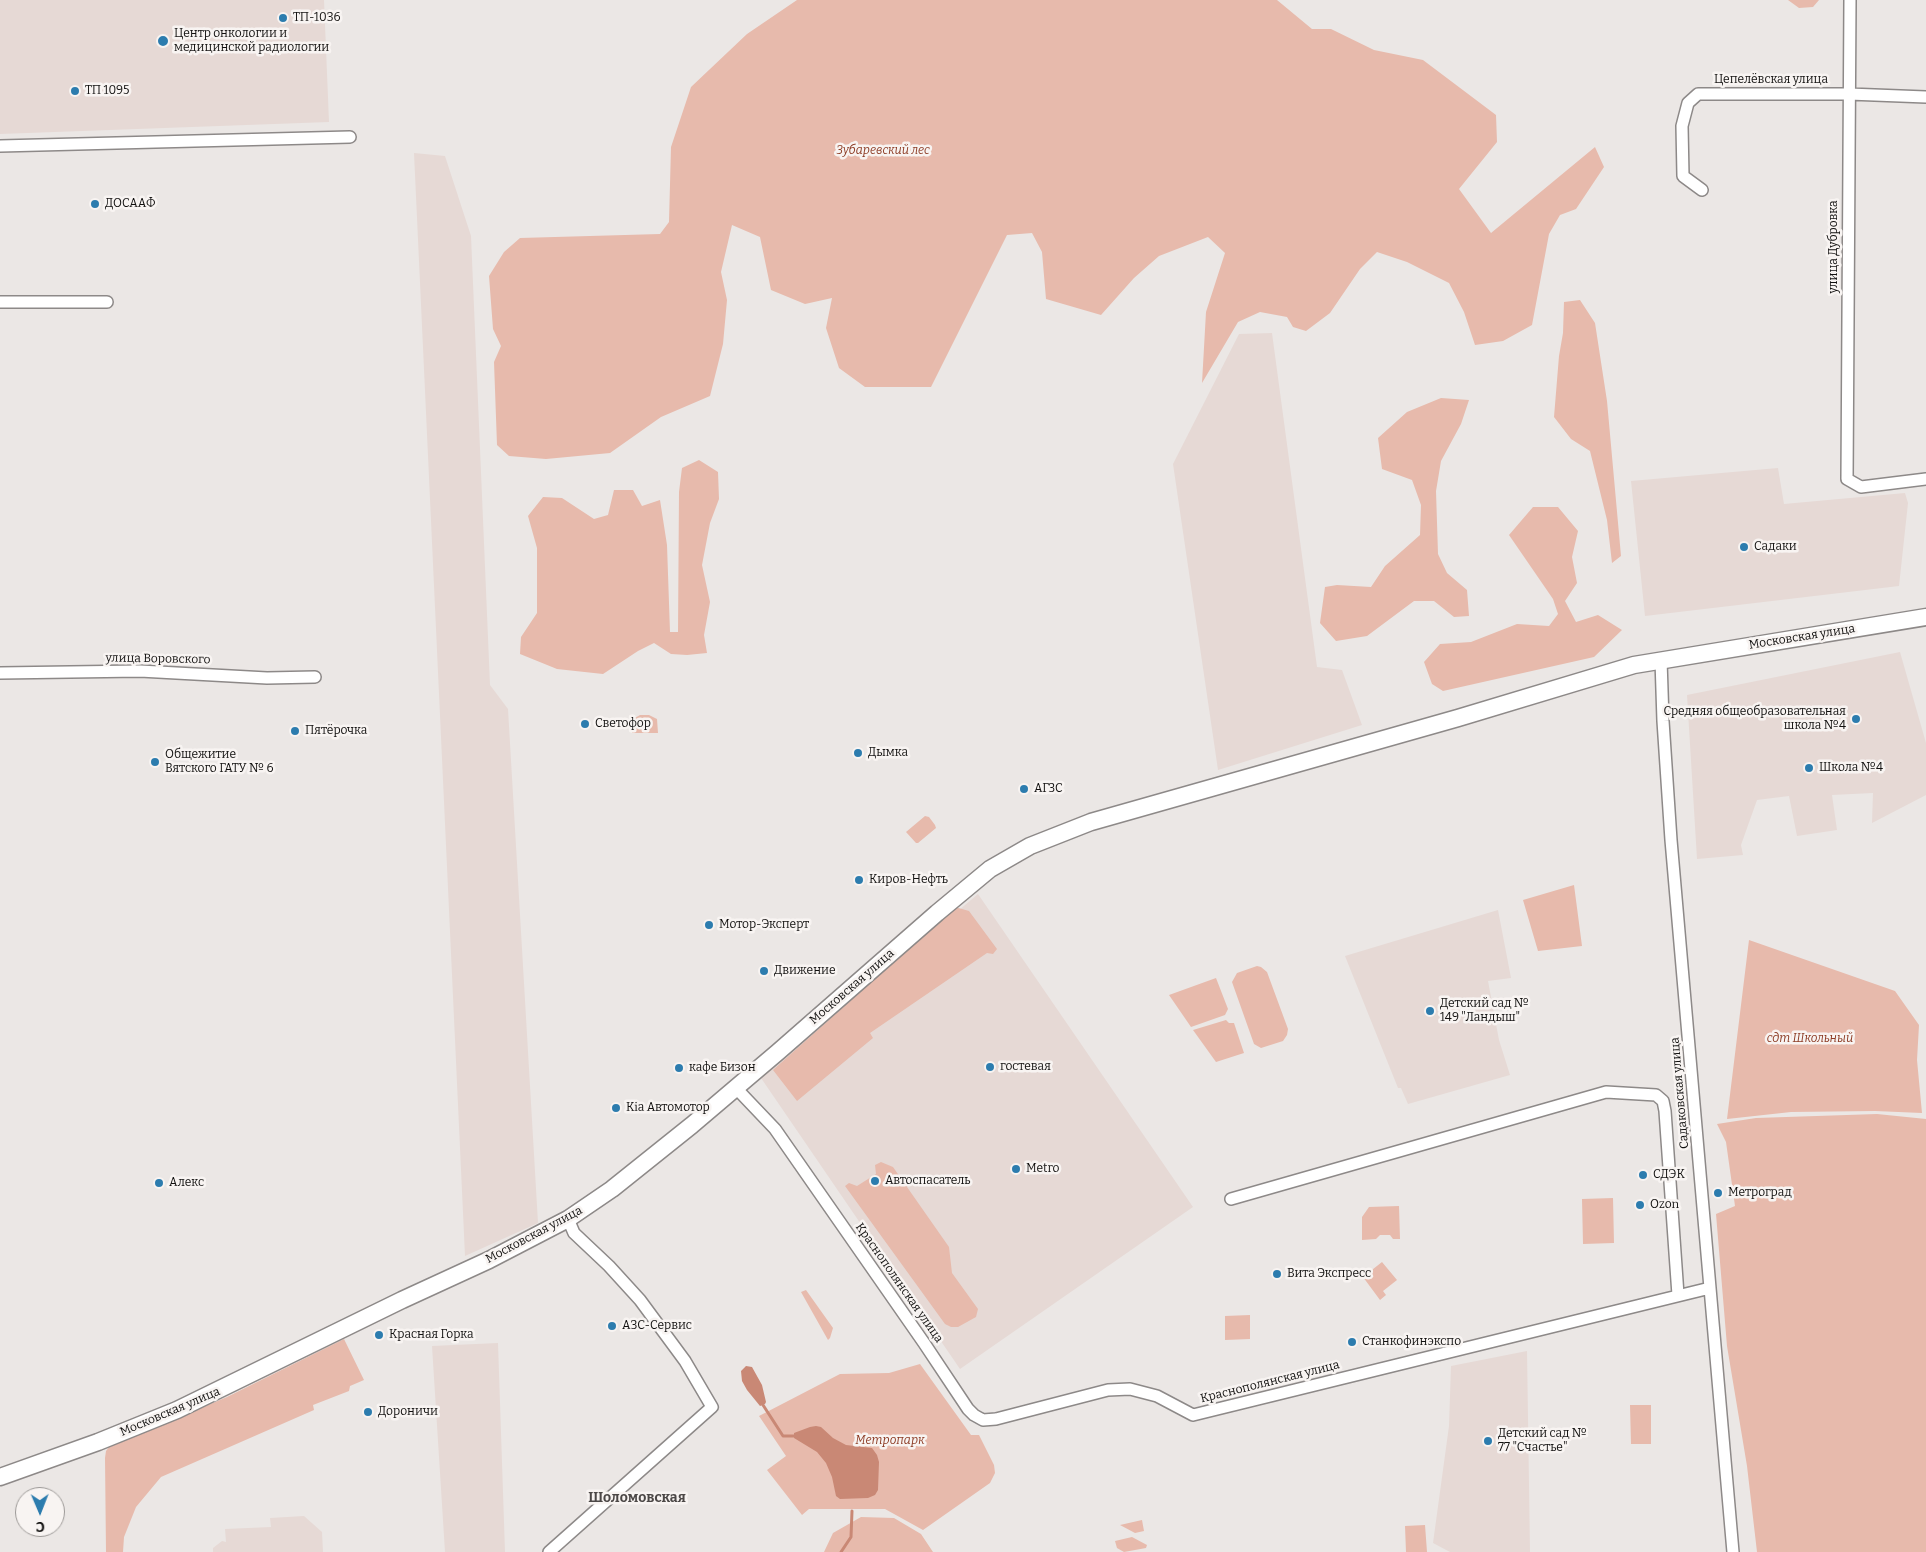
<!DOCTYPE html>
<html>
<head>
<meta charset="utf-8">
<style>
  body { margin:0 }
  #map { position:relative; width:1926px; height:1552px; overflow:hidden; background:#ebe7e5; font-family:Bitter,serif }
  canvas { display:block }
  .north { position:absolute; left:15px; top:1487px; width:50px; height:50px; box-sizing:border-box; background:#f8f4f2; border:1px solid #9c9997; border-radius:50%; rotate:179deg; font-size:14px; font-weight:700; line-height:20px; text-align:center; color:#11100f }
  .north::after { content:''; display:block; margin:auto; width:18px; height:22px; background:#2c7cae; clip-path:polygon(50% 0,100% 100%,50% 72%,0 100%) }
</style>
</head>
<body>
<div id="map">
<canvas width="1926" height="1552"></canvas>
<div class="north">С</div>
</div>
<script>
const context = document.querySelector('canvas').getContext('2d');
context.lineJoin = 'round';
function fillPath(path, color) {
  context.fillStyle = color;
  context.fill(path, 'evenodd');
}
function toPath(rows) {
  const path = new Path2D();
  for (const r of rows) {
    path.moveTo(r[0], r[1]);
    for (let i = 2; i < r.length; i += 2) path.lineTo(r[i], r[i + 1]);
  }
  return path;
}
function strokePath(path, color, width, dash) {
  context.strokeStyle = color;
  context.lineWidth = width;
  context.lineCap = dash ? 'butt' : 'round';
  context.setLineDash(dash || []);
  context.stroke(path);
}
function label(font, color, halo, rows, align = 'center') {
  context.font = font + ' Bitter,serif';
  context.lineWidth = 5;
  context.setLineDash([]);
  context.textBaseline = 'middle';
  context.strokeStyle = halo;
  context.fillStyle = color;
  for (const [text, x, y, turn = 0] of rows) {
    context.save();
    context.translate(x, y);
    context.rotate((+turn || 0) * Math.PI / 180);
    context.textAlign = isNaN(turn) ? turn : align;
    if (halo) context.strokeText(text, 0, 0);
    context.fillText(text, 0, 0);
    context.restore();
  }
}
const built = toPath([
  [0,0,324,0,329,122,0,134],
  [414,153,445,156,471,236,490,685,508,709,538,1223,465,1256],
  [1272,333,1317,667,1342,670,1362,725,1218,770,1173,464,1239,334],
  [1778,468,1784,504,1905,493,1908,503,1899,586,1645,616,1631,481],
  [1900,652,1926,743,1926,795,1872,823,1873,793,1832,795,1837,830,1797,836,1789,796,1757,800,1741,845,1743,855,1697,859,1687,695],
  [978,894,1193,1207,960,1369,761,1078],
  [1498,910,1511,978,1488,981,1499,1040,1510,1075,1408,1104,1401,1088,1398,1088,1345,956],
  [498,1343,505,1552,445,1552,432,1346],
  [1527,1351,1530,1552,1450,1552,1433,1543,1449,1426,1451,1366],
  [304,1516,322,1532,323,1552,213,1552,213,1548,222,1541,226,1542,225,1529,271,1527,270,1518]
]);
const green = toPath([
  [797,0,1277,0,1312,29,1331,29,1374,50,1423,60,1496,115,1497,142,1459,189,1491,233,1595,147,1604,167,1576,209,1560,215,1549,234,1532,325,1503,341,1475,345,1464,312,1449,283,1407,262,1377,252,1360,269,1330,313,1306,331,1293,327,1287,317,1260,312,1238,322,1202,383,1206,312,1225,253,1208,237,1159,256,1134,278,1101,315,1046,299,1042,252,1032,233,1007,235,931,387,865,387,839,368,826,328,832,298,805,304,771,290,760,237,732,225,721,272,727,300,723,344,710,396,661,417,610,453,546,459,509,456,497,445,494,362,501,346,493,329,489,276,504,252,520,238,660,234,669,222,671,147,691,87,747,34],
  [1788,0,1819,0,1813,7,1799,8],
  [1580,300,1595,323,1607,401,1621,556,1612,563,1607,520,1590,451,1571,439,1554,417,1559,356,1563,333,1564,302],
  [1441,398,1469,400,1461,424,1441,461,1436,491,1438,554,1447,573,1467,590,1469,616,1454,617,1434,601,1414,601,1367,636,1336,641,1320,623,1325,587,1337,585,1371,587,1385,566,1420,535,1421,505,1412,480,1382,469,1378,438,1407,412],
  [699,460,718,472,719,499,710,523,702,565,710,602,704,635,707,653,687,655,671,654,654,643,638,651,603,674,557,669,520,654,521,637,537,613,537,548,528,516,543,497,562,498,594,519,608,515,614,490,633,490,642,506,660,500,667,545,670,632,678,632,679,492,682,468],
  [1533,507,1558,507,1578,531,1572,557,1577,583,1565,601,1576,622,1598,615,1622,630,1594,657,1443,691,1432,684,1424,662,1440,644,1471,642,1517,624,1549,626,1558,614,1553,599,1509,535],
  [640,715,649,715,657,719,658,733,632,733,633,719],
  [925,816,929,817,935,825,936,828,918,843,916,843,906,832],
  [1574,885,1582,946,1538,951,1523,900],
  [955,907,969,911,997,949,993,954,987,953,870,1033,873,1038,797,1101,773,1070],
  [1749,940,1895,991,1919,1025,1917,1060,1922,1113,1875,1111,1791,1112,1727,1119],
  [1257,966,1261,967,1267,972,1288,1029,1287,1035,1283,1041,1261,1048,1254,1044,1232,982,1237,973],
  [1216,978,1228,1009,1225,1015,1191,1027,1169,995],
  [1226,1020,1229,1023,1234,1023,1244,1053,1216,1062,1193,1030],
  [1877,1114,1926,1119,1926,1552,1757,1552,1747,1466,1727,1346,1716,1214,1735,1206,1726,1142,1717,1124,1756,1118],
  [881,1162,893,1167,949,1247,952,1273,978,1309,976,1317,958,1327,951,1327,945,1324,845,1186,849,1183,857,1186,876,1174,875,1165],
  [1613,1198,1614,1243,1583,1244,1582,1199],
  [1399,1206,1400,1239,1393,1239,1390,1235,1380,1235,1376,1239,1362,1240,1362,1217,1369,1207],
  [1382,1262,1397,1280,1383,1291,1386,1295,1380,1300,1363,1277],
  [806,1290,833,1328,830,1338,828,1340,801,1292],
  [1250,1315,1250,1339,1225,1340,1225,1316],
  [344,1339,364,1380,350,1386,349,1391,313,1405,314,1410,161,1477,136,1507,124,1537,123,1552,106,1552,105,1458,106,1451,109,1447,227,1397],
  [920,1364,971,1435,979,1435,994,1465,995,1473,990,1483,923,1530,885,1509,809,1509,802,1515,767,1470,786,1456,759,1416,840,1374,889,1373],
  [1630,1405,1651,1405,1651,1444,1631,1444],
  [861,1517,894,1518,921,1534,933,1552,824,1552,833,1533],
  [1142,1520,1144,1531,1135,1533,1120,1525],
  [1425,1525,1427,1552,1406,1552,1405,1526],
  [1132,1537,1147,1545,1146,1548,1124,1552,1117,1548,1115,1541]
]);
const water = toPath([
  [746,1366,752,1367,762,1385,766,1402,765,1404,760,1406,747,1390,742,1381,741,1371],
  [816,1426,821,1427,833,1438,846,1445,872,1448,877,1455,879,1462,878,1490,875,1495,868,1498,840,1499,836,1496,832,1477,826,1463,817,1452,794,1438,794,1433,810,1427]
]);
const stream = toPath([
  [763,1405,783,1436,794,1436],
  [841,1552,851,1537,852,1511]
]);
const minor = toPath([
  [1850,0,1847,479,1861,487,1926,479],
  [0,146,350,137],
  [1702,190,1683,176,1682,126,1688,103,1698,94,1849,94,1926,97],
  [0,302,107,302],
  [1661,660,1663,721,1671,840,1733,1552],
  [0,673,140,671,267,678,315,677],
  [735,1087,775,1129,924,1343,968,1409,974,1415,983,1420,996,1419,1108,1390,1130,1389,1157,1396,1193,1415,1710,1288],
  [1231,1199,1606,1092,1656,1095,1663,1101,1665,1111,1678,1295],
  [549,1552,712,1407,685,1361,640,1300,609,1266,574,1233,568,1219]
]);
const secondary = toPath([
  [0,1477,98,1442,177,1410,402,1300,489,1260,568,1219,612,1189,692,1125,778,1052,937,913,990,869,1030,846,1091,822,1458,718,1634,665,1926,617]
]);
const markers = [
  [283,18,5,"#2c7cae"],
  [163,41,6,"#2c7cae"],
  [75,91,5,"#2c7cae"],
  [95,204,5,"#2c7cae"],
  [1744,547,5,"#2c7cae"],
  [1856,719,5,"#2c7cae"],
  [585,724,5,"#2c7cae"],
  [295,731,5,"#2c7cae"],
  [858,753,5,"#2c7cae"],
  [155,762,5,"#2c7cae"],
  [1809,768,5,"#2c7cae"],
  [1024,789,5,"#2c7cae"],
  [859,880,5,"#2c7cae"],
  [709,925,5,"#2c7cae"],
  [764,971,5,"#2c7cae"],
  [1430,1011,5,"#2c7cae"],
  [990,1067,5,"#2c7cae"],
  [679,1068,5,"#2c7cae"],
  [616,1108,5,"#2c7cae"],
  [1016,1169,5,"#2c7cae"],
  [1643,1175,5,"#2c7cae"],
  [875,1181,5,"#2c7cae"],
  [159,1183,5,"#2c7cae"],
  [1718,1193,5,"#2c7cae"],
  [1640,1205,5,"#2c7cae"],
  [1277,1274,5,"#2c7cae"],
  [612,1326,5,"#2c7cae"],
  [379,1335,5,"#2c7cae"],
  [1352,1342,5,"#2c7cae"],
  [368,1412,5,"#2c7cae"],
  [1488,1441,5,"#2c7cae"]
];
const poiNames = [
  ["ТП-1036",293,18],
  ["Центр онкологии и",174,34],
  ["медицинской радиологии",174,48],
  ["ТП 1095",85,91],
  ["ДОСААФ",105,204],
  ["Садаки",1754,547],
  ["Средняя общеобразовательная",1846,712,"right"],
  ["школа №4",1846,726,"right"],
  ["Светофор",595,724],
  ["Пятёрочка",305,731],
  ["Дымка",868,753],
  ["Общежитие",165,755],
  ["Вятского ГАТУ № 6",165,769],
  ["Школа №4",1819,768],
  ["АГЗС",1034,789],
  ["Киров-Нефть",869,880],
  ["Мотор-Эксперт",719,925],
  ["Движение",774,971],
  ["Детский сад №",1440,1004],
  ["149 \"Ландыш\"",1440,1018],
  ["гостевая",1000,1067],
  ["кафе Бизон",689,1068],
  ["Kia Автомотор",626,1108],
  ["Metro",1026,1169],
  ["СДЭК",1653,1175],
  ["Автоспасатель",885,1181],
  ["Алекс",169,1183],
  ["Метроград",1728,1193],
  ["Ozon",1650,1205],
  ["Вита Экспресс",1287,1274],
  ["АЗС-Сервис",622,1326],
  ["Красная Горка",389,1335],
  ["Станкофинэкспо",1362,1342],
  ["Дороничи",378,1412],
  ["Детский сад №",1498,1434],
  ["77 \"Счастье\"",1498,1448]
];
const streetNames = [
  ["Цепелёвская улица",1771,80],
  ["улица Дубровка",1834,247,-90],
  ["Московская улица",1802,637,-9],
  ["улица Воровского",158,659,1],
  ["Московская улица",852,987,-41],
  ["Садаковская улица",1680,1093,-95],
  ["Московская улица",534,1235,-28],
  ["Краснополянская улица",899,1283,55],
  ["Краснополянская улица",1270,1382,-14],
  ["Московская улица",170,1412,-23]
];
const parkNames = [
  ["Зубаревский лес",883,151],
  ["сдт Школьный",1810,1039],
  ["Метропарк",890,1441]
];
const neighbourhoodNames = [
  ["Шоломовская",637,1498]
];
fillPath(built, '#e6d9d5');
fillPath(green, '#e7baac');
fillPath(water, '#c98875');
strokePath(stream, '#c98875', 3);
strokePath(minor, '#8d8988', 14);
strokePath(secondary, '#8d8988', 19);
strokePath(minor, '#fff', 11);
strokePath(secondary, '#fff', 16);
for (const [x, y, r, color] of markers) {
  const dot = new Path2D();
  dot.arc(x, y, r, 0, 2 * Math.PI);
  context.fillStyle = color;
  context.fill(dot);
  strokePath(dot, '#f8f4f2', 2);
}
label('12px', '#11100f', '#f8f4f2', poiNames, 'left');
label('12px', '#11100f', '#f8f4f2', streetNames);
label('italic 12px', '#8c3b24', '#f8f4f2', parkNames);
label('bold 14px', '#4c4847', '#f8f4f2', neighbourhoodNames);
</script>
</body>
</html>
